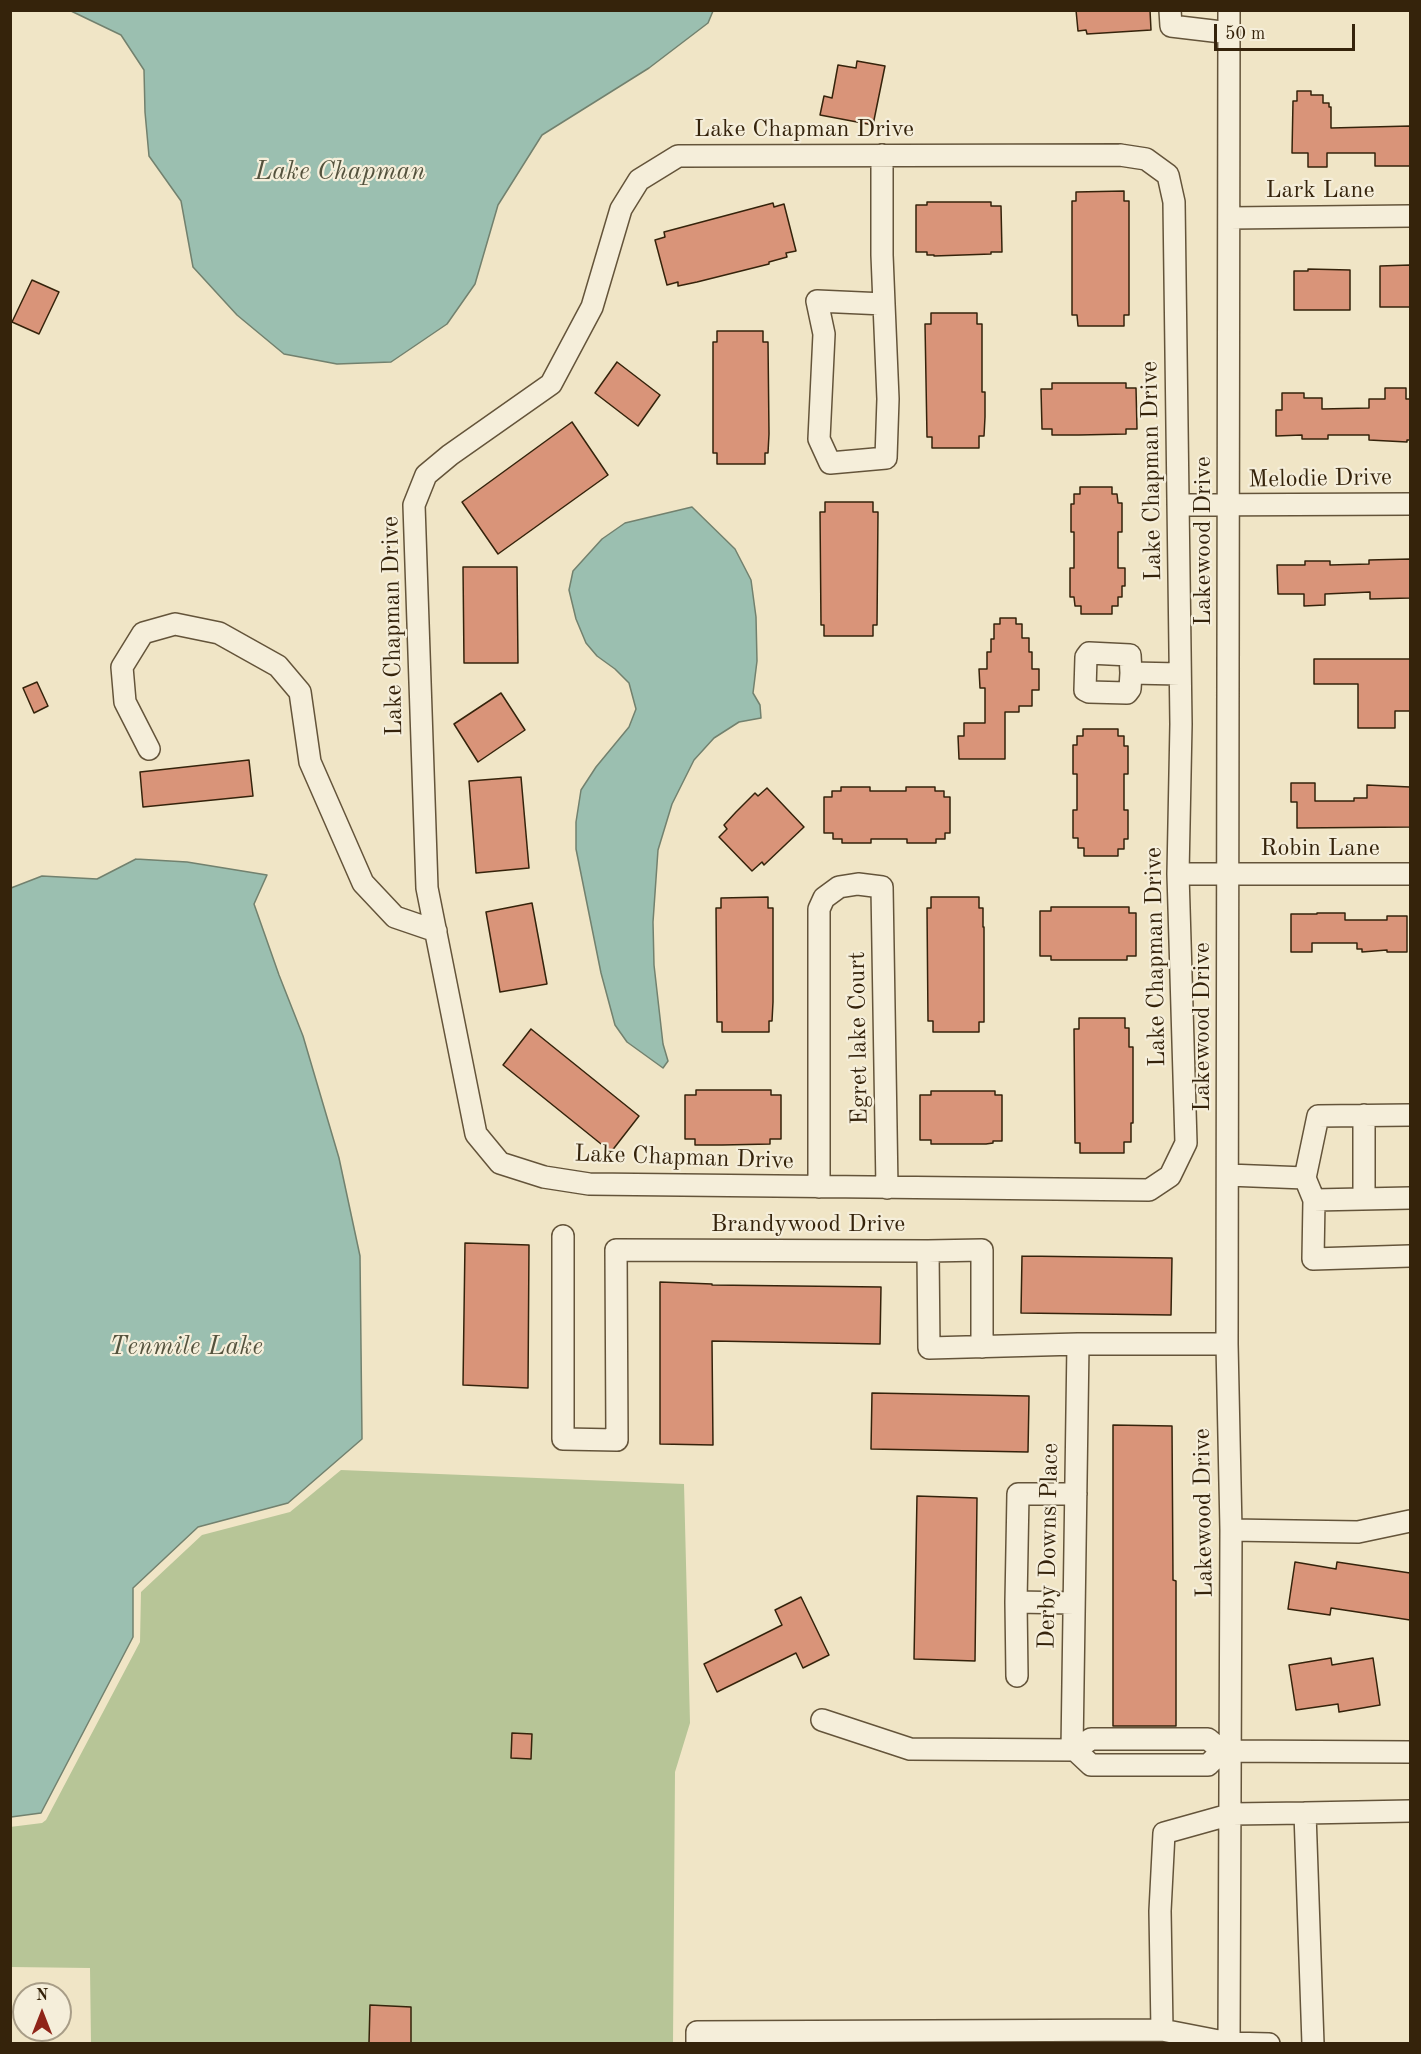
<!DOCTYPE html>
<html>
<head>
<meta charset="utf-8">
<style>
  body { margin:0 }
  #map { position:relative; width:1421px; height:2054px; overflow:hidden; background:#f0e5c6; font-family:"Old Standard TT",serif }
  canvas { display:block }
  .frame { position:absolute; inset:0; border:12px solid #35230b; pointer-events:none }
  .north { position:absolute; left:12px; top:1982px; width:60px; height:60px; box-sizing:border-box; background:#f5eeda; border:2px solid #a89d87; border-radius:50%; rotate:0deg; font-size:16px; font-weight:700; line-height:24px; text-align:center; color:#35230b }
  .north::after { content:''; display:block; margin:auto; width:21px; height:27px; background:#8f2418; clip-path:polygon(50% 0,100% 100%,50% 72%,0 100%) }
  .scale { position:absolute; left:1214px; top:24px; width:141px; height:27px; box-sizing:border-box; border:3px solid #35230b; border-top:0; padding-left:8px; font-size:18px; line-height:21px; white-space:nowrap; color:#35230b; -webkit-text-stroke:4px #f5eeda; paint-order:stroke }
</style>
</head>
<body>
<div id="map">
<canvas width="1421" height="2054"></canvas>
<div class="frame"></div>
<div class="north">N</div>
<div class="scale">50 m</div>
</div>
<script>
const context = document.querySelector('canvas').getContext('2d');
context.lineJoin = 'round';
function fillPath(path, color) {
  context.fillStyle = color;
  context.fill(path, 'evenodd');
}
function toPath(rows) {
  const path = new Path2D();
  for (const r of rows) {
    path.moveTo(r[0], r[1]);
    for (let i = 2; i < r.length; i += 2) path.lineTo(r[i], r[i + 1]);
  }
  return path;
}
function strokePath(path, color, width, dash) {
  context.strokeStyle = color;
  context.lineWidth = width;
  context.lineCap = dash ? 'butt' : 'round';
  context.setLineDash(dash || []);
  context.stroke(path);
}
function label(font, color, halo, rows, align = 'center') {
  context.font = font + ' "Old Standard TT",serif';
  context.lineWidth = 4.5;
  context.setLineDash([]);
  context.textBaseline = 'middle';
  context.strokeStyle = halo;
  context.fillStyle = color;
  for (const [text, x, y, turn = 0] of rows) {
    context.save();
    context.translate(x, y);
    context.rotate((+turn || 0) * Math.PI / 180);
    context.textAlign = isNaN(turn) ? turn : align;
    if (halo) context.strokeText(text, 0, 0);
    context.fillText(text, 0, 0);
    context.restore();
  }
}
const green = toPath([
  [341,1470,684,1484,690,1723,675,1772,673,2043,91,2043,90,1968,11,1967,10,1827,42,1823,46,1820,140,1642,141,1592,202,1535,290,1512]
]);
const water = toPath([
  [71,11,713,11,708,23,649,68,542,135,498,205,475,284,447,324,391,362,337,364,284,354,237,315,193,267,181,201,149,156,145,112,144,70,121,35,71,11],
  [692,507,735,549,751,580,756,617,757,661,753,693,760,705,761,718,739,722,714,738,694,760,672,804,658,850,653,922,654,965,663,1044,668,1061,663,1068,627,1042,615,1025,601,973,576,849,576,822,581,790,596,767,629,727,636,709,629,683,615,669,597,656,586,643,576,619,569,590,573,571,602,539,625,523,692,507],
  [136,859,187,862,267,875,254,904,279,975,303,1036,339,1158,360,1256,362,1439,288,1503,198,1527,133,1588,133,1637,41,1813,11,1817,11,888,42,876,97,879,136,859]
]);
const building = toPath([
  [1076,10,1150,10,1151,30,1087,34,1086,30,1078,31,1076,10],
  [857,61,885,66,873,125,820,115,824,96,832,98,838,65,856,68,857,61],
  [1297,91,1311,91,1311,95,1323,95,1323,103,1329,103,1329,107,1331,107,1331,128,1410,126,1410,166,1375,166,1375,153,1327,153,1327,167,1308,167,1308,153,1292,153,1293,101,1297,101,1297,91],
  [1124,191,1124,201,1129,201,1129,315,1124,315,1124,326,1078,326,1077,315,1072,315,1072,201,1076,201,1076,192,1124,191],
  [927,202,991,202,991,206,1001,206,1002,252,991,252,991,254,934,256,934,255,927,255,927,252,916,252,916,205,927,205,927,202],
  [773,203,774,207,784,204,796,251,786,253,787,257,769,262,769,264,697,282,678,286,678,282,667,285,655,240,665,237,664,232,773,203],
  [1410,265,1410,307,1380,307,1380,266,1410,265],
  [1308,269,1350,270,1350,310,1294,310,1294,271,1308,271,1308,269],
  [32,280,59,292,39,334,12,322,32,280],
  [931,313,977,313,977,324,982,324,982,392,985,392,985,417,984,436,979,436,979,448,932,448,932,437,927,437,925,324,931,324,931,313],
  [717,331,763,331,763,342,768,342,769,434,768,453,765,453,765,464,717,464,717,453,713,453,713,342,717,342,717,331],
  [617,362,660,395,638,426,595,393,617,362],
  [1052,383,1126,383,1126,388,1136,388,1137,429,1126,429,1126,434,1079,435,1052,435,1052,429,1042,429,1041,389,1052,389,1052,383],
  [1385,388,1406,388,1406,399,1410,399,1410,440,1407,440,1407,442,1369,440,1369,435,1328,435,1328,439,1302,439,1302,435,1276,436,1276,410,1282,410,1282,393,1304,393,1304,398,1322,398,1322,409,1369,408,1369,399,1385,399,1385,388],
  [572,422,608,475,498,554,462,502,572,422],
  [1080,487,1112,487,1112,494,1117,494,1118,503,1122,503,1122,532,1118,532,1118,568,1125,568,1125,586,1122,586,1122,597,1118,597,1118,606,1112,606,1112,614,1081,614,1081,606,1075,606,1074,597,1070,597,1070,568,1074,568,1074,532,1071,532,1071,504,1074,504,1074,494,1080,494,1080,487],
  [825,502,873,502,873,512,878,512,877,625,873,625,873,636,824,636,824,625,821,625,820,512,825,512,825,502],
  [1410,559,1410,598,1370,599,1370,592,1325,594,1325,605,1304,606,1304,594,1278,594,1277,565,1305,565,1305,561,1330,561,1330,565,1369,564,1369,560,1410,559],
  [463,567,517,567,518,663,464,663,463,567],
  [1000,618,1016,618,1016,624,1022,624,1022,638,1029,638,1029,652,1032,652,1032,669,1039,669,1039,690,1032,690,1032,706,1019,706,1019,712,1005,712,1005,759,959,759,958,736,964,736,964,723,985,723,985,688,980,688,979,669,987,669,987,652,991,652,991,639,994,639,994,624,1000,624,1000,618],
  [1314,659,1410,659,1410,711,1395,711,1395,728,1358,728,1358,684,1314,684,1314,659],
  [37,682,48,706,34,713,23,688,37,682],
  [501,693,525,730,478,762,454,724,501,693],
  [1083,729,1118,729,1118,736,1124,736,1124,746,1128,746,1128,774,1124,774,1124,810,1128,810,1128,839,1124,839,1124,849,1118,849,1118,856,1084,856,1084,848,1078,848,1078,838,1073,838,1073,810,1077,810,1077,774,1073,774,1073,745,1077,745,1077,736,1083,736,1083,729],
  [249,760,253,796,143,807,140,772,249,760],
  [521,777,529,868,476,873,469,781,521,777],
  [1291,783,1315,783,1315,801,1354,801,1354,798,1367,798,1367,785,1410,787,1410,827,1297,828,1297,802,1291,802,1291,783],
  [841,787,870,787,870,791,906,791,906,787,935,787,935,791,944,791,944,797,950,797,950,833,945,833,945,839,936,839,936,843,907,843,907,839,871,839,871,843,842,843,842,839,833,839,833,833,824,833,824,797,832,797,832,791,841,791,841,787],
  [767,788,804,827,764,865,762,862,752,871,719,837,727,829,724,825,736,812,755,793,758,796,767,788],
  [768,897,768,908,773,908,773,1002,772,1021,769,1021,769,1032,722,1032,722,1022,717,1022,716,908,721,908,721,898,768,897],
  [931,897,979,897,979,908,983,908,983,927,984,927,984,1022,979,1022,979,1032,933,1032,933,1021,928,1021,927,908,931,908,931,897],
  [532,903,547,984,500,992,486,912,532,903],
  [1051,907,1129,907,1129,913,1136,913,1136,956,1127,956,1127,960,1051,960,1051,956,1040,956,1040,911,1051,911,1051,907],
  [1317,913,1345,913,1345,920,1387,920,1387,916,1407,916,1407,952,1387,952,1387,950,1362,952,1362,949,1357,949,1357,943,1312,943,1312,952,1291,952,1291,914,1317,914,1317,913],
  [1079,1018,1125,1018,1125,1028,1129,1028,1129,1047,1133,1047,1133,1123,1131,1123,1131,1142,1124,1142,1124,1153,1080,1153,1080,1143,1075,1143,1074,1029,1079,1029,1079,1018],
  [531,1029,639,1116,611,1152,503,1065,531,1029],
  [696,1090,771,1090,771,1095,781,1095,781,1139,770,1139,770,1144,722,1145,695,1145,695,1139,685,1139,685,1095,696,1095,696,1090],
  [931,1091,995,1091,995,1095,1002,1095,1002,1141,993,1141,993,1143,986,1144,931,1144,931,1140,920,1140,920,1095,931,1095,931,1091],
  [465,1243,529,1245,528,1388,463,1385,465,1243],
  [1022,1256,1172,1258,1171,1315,1021,1313,1022,1256],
  [660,1282,712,1284,712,1285,881,1287,880,1344,712,1341,713,1445,660,1444,660,1282],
  [872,1393,1029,1396,1028,1452,871,1449,872,1393],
  [1113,1425,1172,1426,1173,1580,1176,1581,1176,1726,1113,1726,1113,1425],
  [917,1496,977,1498,975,1661,914,1659,917,1496],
  [1295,1562,1336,1569,1337,1562,1410,1573,1410,1620,1331,1608,1330,1615,1288,1609,1295,1562],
  [801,1597,829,1655,803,1668,796,1653,717,1692,704,1664,782,1625,775,1610,801,1597],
  [1331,1658,1332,1665,1373,1658,1380,1705,1339,1712,1338,1704,1296,1710,1289,1665,1331,1658],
  [512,1733,532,1734,531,1759,511,1758,512,1733],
  [370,2005,411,2007,411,2043,369,2043,370,2005]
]);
const minor = toPath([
  [1170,10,1171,26,1230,33],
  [882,155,882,255,884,304,888,399,886,458,830,463,819,439,824,334,817,301,884,304],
  [1120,155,1146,159,1168,175,1174,202,1181,724,1178,874,1186,1143,1170,1176,1149,1190,589,1184,544,1177,500,1163,476,1134,427,888,414,505,426,475,450,455,551,384,592,307,621,209,639,180,678,156,1120,155],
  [1230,218,1410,216],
  [1178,505,1410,504],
  [1131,673,1130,689,1127,693,1089,692,1085,690,1086,657,1089,653,1130,655,1131,673,1180,674],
  [149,749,125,702,122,667,143,633,175,624,219,633,278,666,300,692,310,762,363,883,395,917,436,931],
  [1178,874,1410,874],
  [1364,1115,1364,1199],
  [1228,1175,1305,1178,1314,1200,1313,1259,1410,1256],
  [1305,1178,1318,1116,1410,1115],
  [819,1187,819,909,824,898,839,887,858,884,882,887,887,1188],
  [1314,1200,1410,1198],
  [563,1236,563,1439,617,1440,616,1250,928,1251,929,1348,1078,1344,1227,1344],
  [928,1251,982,1250,982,1347],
  [1231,1530,1358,1532,1410,1521],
  [1016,1602,1017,1676],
  [1074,1603,1016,1602,1018,1494,1076,1494],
  [822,1720,910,1749,1075,1750,1091,1739,1208,1739,1222,1751,1410,1752],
  [1072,1750,1078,1344],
  [1075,1750,1091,1765,1208,1765,1222,1751],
  [1305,1813,1410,1811],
  [697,2044,697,2032,1162,2030],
  [1229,2044,1231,1530,1227,1344,1229,10],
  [1269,2044,1229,2043,1162,2030,1160,1911,1164,1833,1232,1814,1305,1813,1313,2044]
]);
const streetNames = [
  ["Lake Chapman Drive",804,130],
  ["Lark Lane",1320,191],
  ["Lake Chapman Drive",1152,471,-91],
  ["Melodie Drive",1320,479,-1],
  ["Lakewood Drive",1204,541,-90],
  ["Lake Chapman Drive",393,626,-91],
  ["Robin Lane",1320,849],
  ["Lake Chapman Drive",1156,957,-91],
  ["Lakewood Drive",1203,1027,-90],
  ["Egret lake Court",859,1038,-91],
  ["Lake Chapman Drive",684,1158,2],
  ["Brandywood Drive",808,1225],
  ["Lakewood Drive",1204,1513,-91],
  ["Derby Downs Place",1049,1546,-89]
];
const waterNames = [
  ["Lake Chapman",340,172],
  ["Tenmile Lake",186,1347]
];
fillPath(green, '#b7c597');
fillPath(water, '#9bbfb0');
strokePath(water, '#72816e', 1.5);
fillPath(building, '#d99479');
strokePath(building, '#35230b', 1.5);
strokePath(minor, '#64543a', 24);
strokePath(minor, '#f5eeda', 21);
label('24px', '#35230b', '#f5eeda', streetNames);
label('italic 26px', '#54523d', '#f5eeda', waterNames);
</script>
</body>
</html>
